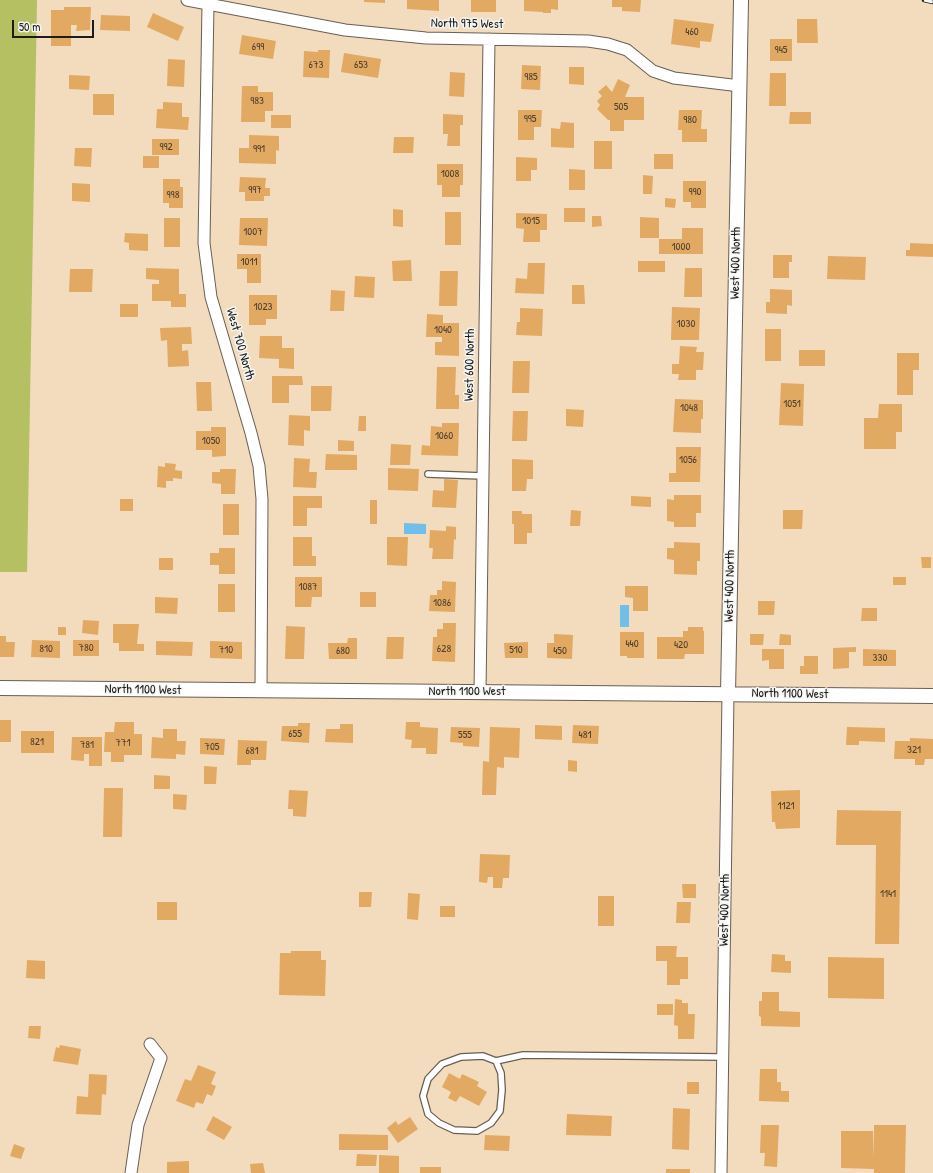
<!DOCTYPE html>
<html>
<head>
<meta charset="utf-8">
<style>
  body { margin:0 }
  #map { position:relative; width:933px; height:1173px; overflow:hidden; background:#f3dbbd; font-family:"Patrick Hand",sans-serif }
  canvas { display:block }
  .scale { position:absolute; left:12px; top:20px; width:82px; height:18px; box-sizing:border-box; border:2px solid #1c1c1c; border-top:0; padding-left:5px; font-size:12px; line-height:14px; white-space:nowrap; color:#1c1c1c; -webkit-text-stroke:3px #f6f6f2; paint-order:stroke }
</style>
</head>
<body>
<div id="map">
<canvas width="933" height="1173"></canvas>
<div class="scale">50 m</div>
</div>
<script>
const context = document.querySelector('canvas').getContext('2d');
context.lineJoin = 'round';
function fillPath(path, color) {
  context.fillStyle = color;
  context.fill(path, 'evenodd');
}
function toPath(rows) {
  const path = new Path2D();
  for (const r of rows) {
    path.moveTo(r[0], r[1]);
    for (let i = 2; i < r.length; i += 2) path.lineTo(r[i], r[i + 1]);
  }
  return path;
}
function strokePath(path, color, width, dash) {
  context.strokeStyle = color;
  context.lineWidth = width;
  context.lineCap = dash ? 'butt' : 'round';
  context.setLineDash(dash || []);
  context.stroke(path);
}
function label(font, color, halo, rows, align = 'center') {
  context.font = font + ' "Patrick Hand",sans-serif';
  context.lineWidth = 3;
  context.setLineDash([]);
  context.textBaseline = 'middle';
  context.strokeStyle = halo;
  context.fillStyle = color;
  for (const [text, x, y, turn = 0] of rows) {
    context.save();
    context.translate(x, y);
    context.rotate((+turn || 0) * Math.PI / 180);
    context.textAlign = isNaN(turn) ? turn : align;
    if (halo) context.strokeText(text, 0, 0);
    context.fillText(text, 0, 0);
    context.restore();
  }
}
const green = toPath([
  [0,0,37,0,27,572,0,572]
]);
const water = toPath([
  [404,523,426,524,426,534,404,534],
  [620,605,629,605,629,627,620,627]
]);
const building = toPath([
  [364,0,385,0,385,3,364,2],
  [407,0,439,0,439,11,407,9],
  [471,0,496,0,496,12,471,12],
  [524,0,558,0,558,10,551,9,551,13,543,13,543,12,524,11],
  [612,0,641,0,640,12,622,11,622,7,612,7],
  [64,7,91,7,90,30,76,31,77,25,71,25,71,46,51,46,51,10,64,10],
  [153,13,184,27,178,41,147,27],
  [101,15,130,16,130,31,100,30],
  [674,19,714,24,711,42,700,41,700,48,671,44],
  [797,19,817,19,818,43,797,43],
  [242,35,276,41,273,59,239,54],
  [770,39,792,39,792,61,770,61],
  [318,50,330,50,329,78,303,77,304,51,318,52],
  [344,53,381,59,378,78,341,72],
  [168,59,185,60,184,87,167,86],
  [522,65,541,66,540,90,521,89],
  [569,67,584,67,584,85,569,84],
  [450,72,465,73,464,97,449,96],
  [770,73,786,73,786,106,769,106],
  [69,75,90,76,89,90,69,89],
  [618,79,630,85,625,97,644,97,644,120,624,120,624,131,610,131,610,120,608,120,597,109,600,105,597,101,602,96,598,92,606,85,612,92],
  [242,86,258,86,258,92,273,92,273,111,265,111,265,122,241,122],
  [93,94,114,94,114,115,93,115],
  [163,102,182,103,182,117,189,117,188,130,156,128,157,109,163,109],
  [518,110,542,110,541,127,534,127,534,140,518,140],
  [679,110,702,110,701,129,707,129,707,142,682,142,682,130,678,130],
  [790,112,811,112,811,124,789,124],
  [443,114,463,115,463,125,460,125,460,146,447,146,448,134,443,134],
  [271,115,291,115,291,128,271,128],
  [561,122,574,123,574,148,551,147,551,128,560,129],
  [249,135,279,136,279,151,276,150,276,164,239,163,239,148,249,148],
  [394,137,414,137,413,153,393,153],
  [152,139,179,139,179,155,152,155],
  [594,141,612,141,612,169,594,169],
  [75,148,92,148,91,167,74,166],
  [654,154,673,154,673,169,654,169],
  [143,156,159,156,159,168,143,168],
  [516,157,537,158,537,170,531,170,531,181,516,181],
  [437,164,463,164,463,185,460,185,460,197,442,197,442,185,437,185],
  [569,169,585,170,585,190,569,190],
  [643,175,653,176,652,194,643,194],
  [240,177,266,178,265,188,270,188,270,196,264,196,264,201,245,201,245,192,239,192],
  [163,179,180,179,180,187,183,187,183,208,169,208,169,203,163,203],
  [683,181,706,181,706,208,691,208,691,202,683,202],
  [72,183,90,184,90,202,72,201],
  [665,198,676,199,675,208,665,207],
  [564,208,585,208,585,222,564,222],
  [393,209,403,210,403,227,393,226],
  [445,212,461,212,461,245,445,245],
  [516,213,547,214,547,230,540,230,540,242,523,242,524,229,516,228],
  [592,216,601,216,602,226,592,227],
  [640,217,659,218,659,238,640,238],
  [164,218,180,218,180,247,164,247],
  [240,218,268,218,267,246,239,245],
  [682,228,703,228,703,254,659,254,659,239,682,239],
  [125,233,148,234,148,251,129,250,129,243,124,242],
  [910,243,933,244,933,257,906,256,906,250,910,250],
  [237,254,261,254,261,283,247,283,247,269,237,269],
  [773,255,792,255,792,262,789,262,789,278,773,278],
  [828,256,866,257,865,280,827,279],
  [411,260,412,281,393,281,392,261],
  [638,261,665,261,665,272,638,272],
  [528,263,545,263,544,294,515,293,516,278,527,279],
  [146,268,179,269,179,294,186,294,186,307,171,307,171,301,152,301,152,284,159,284,159,280,146,279],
  [685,268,702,268,702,297,684,297],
  [70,269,93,269,92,292,69,292],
  [440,271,458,271,457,306,439,306],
  [355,276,375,277,374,298,354,297],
  [572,285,584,285,585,304,572,304],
  [770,289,792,290,792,306,787,305,787,314,766,313,766,302,770,302],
  [331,290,345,291,344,311,330,311],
  [249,295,277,295,277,319,266,319,266,325,249,325],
  [120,304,138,304,138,317,120,317],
  [672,307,700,308,699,340,671,340],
  [520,308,543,309,542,336,516,335,517,322,520,322],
  [427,314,443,315,443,323,459,323,459,356,435,355,435,342,442,342,442,337,426,337],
  [191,327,192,344,182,344,182,351,188,350,189,366,168,367,167,340,161,341,160,328],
  [765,329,781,329,781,361,765,361],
  [260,336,282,336,282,348,294,348,294,369,279,368,279,359,259,358],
  [680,346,697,347,696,352,704,352,703,370,696,370,696,380,678,380,679,374,672,374,672,364,679,364],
  [799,350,825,350,825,366,799,366],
  [897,353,919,353,919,370,913,370,913,395,897,395],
  [513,361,530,361,529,393,512,393],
  [437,367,456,367,455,395,459,395,459,409,436,409],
  [272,376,302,376,303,385,289,385,289,403,272,403],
  [196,382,211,382,212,411,197,411],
  [781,383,804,384,803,426,779,425],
  [311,386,332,386,331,411,311,411],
  [675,399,703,400,703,419,701,419,701,433,673,432],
  [879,404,902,404,902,432,896,432,896,449,864,449,864,418,878,418],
  [566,409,584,410,583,427,566,426],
  [513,411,528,411,527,441,512,441],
  [289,415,310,416,310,431,304,430,304,446,288,445],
  [359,416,366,416,366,431,358,431],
  [442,423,459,423,458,456,421,455,422,445,430,446,431,426,442,427],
  [211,427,226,427,226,456,212,457,212,450,196,450,196,431,211,431],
  [338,440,354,441,354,451,338,451],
  [391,444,411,445,410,465,390,465],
  [676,447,701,447,700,482,669,482,669,473,676,473],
  [326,454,357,455,357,470,325,470],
  [294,458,310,459,309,472,317,472,316,488,293,487],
  [512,459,533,460,533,479,527,479,526,491,512,491],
  [165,463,176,464,175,470,182,471,182,479,173,478,173,481,166,481,166,488,157,487,158,466,165,467],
  [388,468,419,469,418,491,388,490],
  [220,469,236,469,235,494,221,494,221,484,212,483,212,472,220,472],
  [444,479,458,480,456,508,432,507,433,490,444,491],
  [674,495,701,495,701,513,696,513,696,527,674,527,674,522,667,521,667,499,674,500],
  [293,496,322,496,322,508,307,508,307,526,293,526],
  [631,496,651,497,651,507,631,506],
  [120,499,133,499,133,511,120,511],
  [370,500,377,500,377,524,370,524],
  [223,504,239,504,239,535,223,535],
  [571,510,581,511,580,526,570,526],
  [783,510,803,510,802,529,783,529],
  [512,511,522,511,522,514,532,514,532,533,527,533,527,544,514,544,514,524,512,524],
  [446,526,456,527,456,540,454,539,453,559,432,559,433,548,429,548,430,530,446,531],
  [293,537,312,537,312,556,316,556,316,566,293,566],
  [387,537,408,537,407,566,387,565],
  [674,542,700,543,700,561,697,561,697,575,674,574,674,560,667,559,667,548,674,548],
  [219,548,235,548,235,574,219,574,219,565,210,565,210,553,219,553],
  [921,557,931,557,931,568,922,568],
  [159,558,173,558,173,570,159,570],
  [295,577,322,577,322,597,312,597,311,607,295,607],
  [893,577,906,577,906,585,893,585],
  [442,581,456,582,455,612,429,611,430,595,437,595,437,590,442,590],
  [218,584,235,584,235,612,218,612],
  [625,586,648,586,648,611,633,611,633,598,625,597],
  [360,592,376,592,376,607,360,607],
  [155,597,178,598,177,614,155,613],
  [758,601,775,601,774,615,758,615],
  [862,608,877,608,877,621,861,621],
  [83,620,99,621,98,635,82,633],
  [443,623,456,623,455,662,432,661,433,637,437,637,437,629,443,629],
  [113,624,139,624,137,644,144,644,144,651,119,651,119,643,113,643],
  [286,626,305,627,304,659,285,659],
  [58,627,66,627,66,635,58,635],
  [688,627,703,627,703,631,704,631,704,654,685,654,684,659,657,659,657,637,683,637,683,631,688,631],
  [620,632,644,632,644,658,627,658,627,656,620,656],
  [554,634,573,635,572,659,547,658,547,643,554,643],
  [750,634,764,634,763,645,750,645],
  [780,634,791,635,791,645,779,645],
  [0,636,6,636,6,642,15,642,14,657,0,657],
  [387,637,404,637,403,659,386,659],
  [348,638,357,638,357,659,329,659,328,643,347,643],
  [32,640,60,641,60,658,31,657],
  [73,640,99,640,99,656,73,656],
  [156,641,193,642,192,656,156,655],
  [210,641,242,642,242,659,210,658],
  [528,642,528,658,505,658,504,643],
  [856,647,856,652,849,652,849,668,833,669,833,648],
  [762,649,784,649,784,669,769,669,769,660,762,661],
  [863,649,896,650,896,666,863,666],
  [804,656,818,656,818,674,800,674,800,666,804,666],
  [0,720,11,720,11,742,0,742],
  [115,722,134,722,134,734,142,734,142,755,124,755,124,762,111,762,111,752,104,752,105,732,114,732],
  [406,722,420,722,420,727,438,728,437,754,426,754,426,748,411,748,412,740,405,739],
  [298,723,310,723,309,743,281,741,282,726,298,726],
  [340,724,353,724,353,743,325,742,326,729,340,729],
  [535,725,562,726,562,740,535,739],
  [573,725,599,726,598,744,572,743],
  [451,727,480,728,479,747,463,746,463,743,450,742],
  [490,727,520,728,519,758,504,757,504,768,497,767,496,795,482,795,483,761,489,762],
  [847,727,885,728,885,742,859,741,859,745,846,745],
  [163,729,177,729,177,741,186,741,185,755,176,754,176,759,151,758,152,737,163,738],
  [21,731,54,731,54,753,21,753],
  [72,737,102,737,102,766,89,766,89,754,84,754,84,761,71,760],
  [200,738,225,739,224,755,200,754],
  [910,738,933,739,933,759,925,759,924,765,915,765,915,759,894,759,895,741,910,741],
  [238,740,267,741,266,760,251,760,251,765,237,765],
  [568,760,577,761,577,772,568,771],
  [204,766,217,767,216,784,204,784],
  [154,775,170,776,170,789,154,789],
  [104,788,123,788,122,837,103,837],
  [289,790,308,791,306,817,293,816,293,809,288,809],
  [800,790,800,828,776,829,775,822,772,822,771,791],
  [173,794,187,795,186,810,173,809],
  [837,810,901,811,899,944,875,944,876,845,836,845],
  [480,854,510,855,509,878,503,878,502,888,493,888,493,877,488,877,487,883,479,882],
  [682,884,696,884,696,898,683,898],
  [359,892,372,892,371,907,359,907],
  [408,893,420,894,418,920,407,919],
  [598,896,614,896,614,926,598,926],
  [157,902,177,902,177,920,157,920],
  [677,902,691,902,690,923,676,923],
  [440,906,455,906,455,917,440,917],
  [656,946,677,946,676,957,688,957,688,979,680,979,680,985,667,985,667,961,656,961],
  [291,951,321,951,321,960,326,960,325,996,279,995,280,953,291,953],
  [772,954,785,955,785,961,791,961,791,973,771,972],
  [828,957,884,958,884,999,828,998],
  [27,960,45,961,45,979,26,978],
  [762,992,779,992,779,1011,800,1012,800,1027,761,1026,761,1017,759,1016,759,1001,762,1001],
  [675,999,682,1000,682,1003,688,1003,688,1014,695,1014,694,1039,678,1039,678,1026,674,1025],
  [657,1004,673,1004,673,1015,657,1015],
  [29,1026,41,1026,40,1039,28,1038],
  [60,1045,81,1049,78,1065,53,1061,56,1047,59,1048],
  [198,1065,216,1072,211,1084,216,1086,212,1096,207,1094,203,1104,196,1102,194,1108,176,1101,185,1079,191,1081],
  [760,1069,777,1069,777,1082,781,1082,781,1091,789,1091,789,1102,759,1101],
  [449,1073,460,1079,462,1074,479,1082,477,1086,487,1092,479,1106,460,1096,456,1102,448,1098,451,1092,442,1087],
  [89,1074,107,1075,106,1095,102,1094,101,1115,76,1114,77,1096,88,1097],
  [687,1082,699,1082,699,1094,687,1094],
  [673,1108,690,1109,689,1150,672,1149],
  [567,1114,612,1116,611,1136,566,1135],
  [213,1116,232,1127,224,1140,206,1130],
  [410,1117,418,1129,398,1143,387,1128,396,1121,398,1125],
  [761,1125,779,1125,777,1167,764,1166,765,1153,760,1153],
  [874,1125,906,1125,905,1173,874,1173,874,1169,841,1168,841,1131,873,1131,874,1159],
  [339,1134,388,1135,388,1150,339,1150],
  [485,1135,510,1136,509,1151,484,1150],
  [14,1144,25,1148,21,1159,10,1156],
  [357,1154,377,1155,376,1166,356,1166],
  [379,1155,399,1156,399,1173,379,1173],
  [189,1161,189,1173,167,1173,167,1162],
  [263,1163,265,1173,251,1173,250,1164],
  [420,1167,441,1167,441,1173,420,1173],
  [666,1169,690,1169,690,1173,666,1173]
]);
const service = toPath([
  [428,474,483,476],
  [496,1061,501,1073,502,1090,500,1111,491,1123,477,1131,454,1130,439,1123,428,1114,423,1096,428,1079,442,1064,461,1057,483,1056,496,1061,523,1055,723,1057]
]);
const minor = toPath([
  [187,0,345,30,426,38,588,41,608,44,627,50,653,71,674,78,740,86],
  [208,4,204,243,211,297,251,433,259,466,262,499,261,691],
  [480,692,489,39],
  [131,1173,138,1125,161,1058,150,1044],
  [721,1173,728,694]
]);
const tertiary = toPath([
  [0,688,933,696],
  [728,694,741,0]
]);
const rail = toPath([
  [924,0,933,2]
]);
const numberNames = [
  ["460",692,32],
  ["699",258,47],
  ["945",781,50],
  ["673",316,65],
  ["653",361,65],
  ["985",531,77],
  ["983",257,101],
  ["505",621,107],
  ["995",530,119],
  ["980",690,120],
  ["992",166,147],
  ["991",259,149],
  ["1008",450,174],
  ["997",255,190],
  ["990",695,192],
  ["998",173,195],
  ["1015",531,221],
  ["1007",253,232],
  ["1000",681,247],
  ["1011",249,262],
  ["1023",263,307],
  ["1030",686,324],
  ["1040",443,330],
  ["1051",792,404],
  ["1048",689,408],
  ["1060",444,436],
  ["1050",211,441],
  ["1056",688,460],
  ["1087",308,587],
  ["1086",442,603],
  ["440",632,644],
  ["420",681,645],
  ["780",86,648],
  ["810",46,649],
  ["628",444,649],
  ["710",226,650],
  ["510",516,650],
  ["680",343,651],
  ["450",560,651],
  ["330",880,658],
  ["655",295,734],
  ["555",465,735],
  ["481",585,735],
  ["821",37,742],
  ["771",123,743],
  ["781",87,745],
  ["705",212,747],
  ["321",914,750],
  ["681",252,751],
  ["1121",786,806],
  ["1141",888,894]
];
const streetNames = [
  ["North 975 West",467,24,1],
  ["West 400 North",736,263,-89],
  ["West 700 North",240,344,74],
  ["West 600 North",470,365,-89],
  ["West 400 North",730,586,-89],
  ["North 1100 West",143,690,1],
  ["North 1100 West",467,692],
  ["North 1100 West",790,694,1],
  ["West 400 North",725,910,-89]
];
fillPath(green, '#b4c062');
fillPath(water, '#71beeb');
fillPath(building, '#e2a963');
strokePath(service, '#675f54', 8);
strokePath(minor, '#675f54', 13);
strokePath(tertiary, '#675f54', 16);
strokePath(service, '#fff', 5.5);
strokePath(minor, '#fff', 11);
strokePath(tertiary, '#fff', 14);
strokePath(rail, '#1c1c1c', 4.5);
strokePath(rail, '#f6f6f2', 3, [9]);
label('11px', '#4e3f2e', null, numberNames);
label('13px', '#1c1c1c', '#f6f6f2', streetNames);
</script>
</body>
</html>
